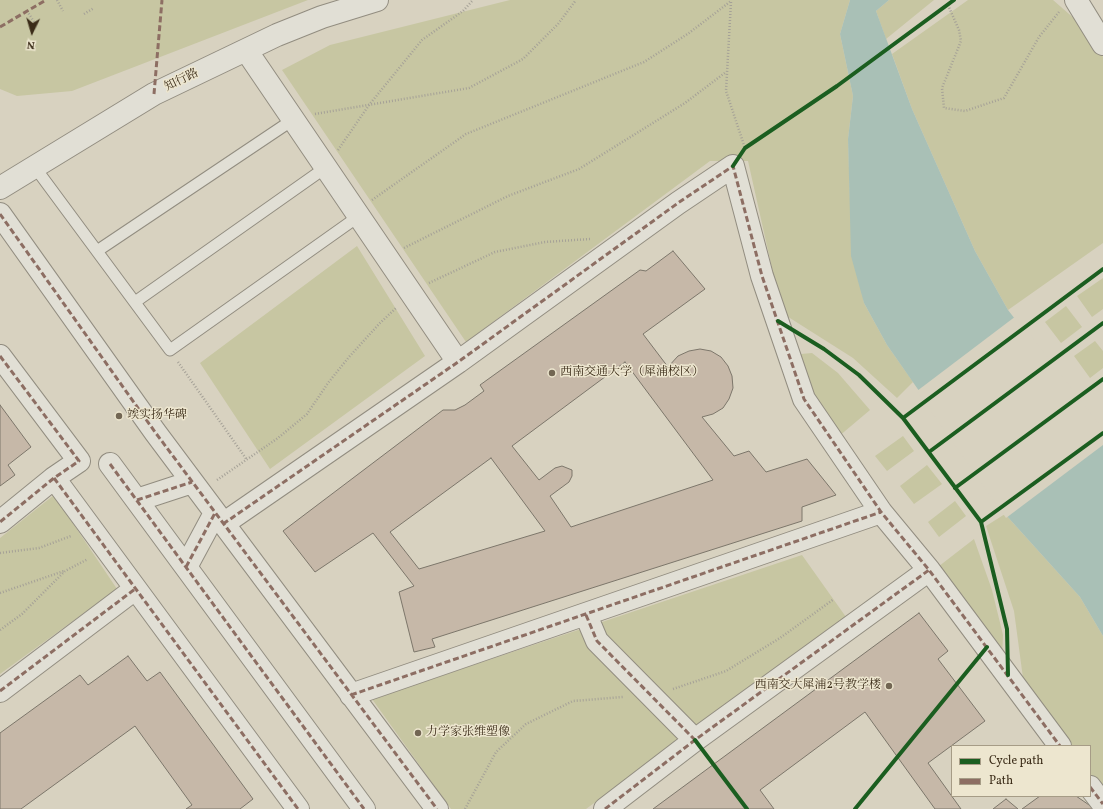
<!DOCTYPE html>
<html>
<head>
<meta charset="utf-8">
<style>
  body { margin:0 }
  #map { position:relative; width:1103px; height:809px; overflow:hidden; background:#d8d2c0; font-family:Vollkorn,serif }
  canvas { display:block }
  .legend { position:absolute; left:951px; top:745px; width:140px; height:52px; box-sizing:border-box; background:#ede6cf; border:1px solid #a69c86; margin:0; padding:5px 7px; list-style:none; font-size:12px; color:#3b2c18 }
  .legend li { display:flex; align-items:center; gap:8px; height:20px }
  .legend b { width:20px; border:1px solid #a69c86 }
  .north { position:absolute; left:12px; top:12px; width:40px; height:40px; -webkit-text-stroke:3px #ede6cf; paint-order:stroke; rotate:185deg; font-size:11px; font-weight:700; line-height:16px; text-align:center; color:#3b2c18 }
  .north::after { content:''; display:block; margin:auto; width:14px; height:18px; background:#3b2c18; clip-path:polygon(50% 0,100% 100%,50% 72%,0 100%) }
</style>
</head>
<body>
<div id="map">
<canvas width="1103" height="809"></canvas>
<ul class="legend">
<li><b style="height:5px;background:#1b5e20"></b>Cycle path</li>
<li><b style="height:5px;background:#8d6e63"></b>Path</li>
</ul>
<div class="north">N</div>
</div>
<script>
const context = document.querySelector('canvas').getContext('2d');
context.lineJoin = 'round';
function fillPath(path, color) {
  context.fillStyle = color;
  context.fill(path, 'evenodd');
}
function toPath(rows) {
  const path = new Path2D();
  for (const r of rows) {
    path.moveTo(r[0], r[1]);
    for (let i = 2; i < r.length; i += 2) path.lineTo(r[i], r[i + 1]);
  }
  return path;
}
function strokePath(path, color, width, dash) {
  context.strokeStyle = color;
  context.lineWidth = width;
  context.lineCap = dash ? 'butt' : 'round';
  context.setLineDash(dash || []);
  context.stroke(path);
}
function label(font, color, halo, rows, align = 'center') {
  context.font = font + ' Vollkorn,"Noto Serif SC",serif';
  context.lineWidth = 3;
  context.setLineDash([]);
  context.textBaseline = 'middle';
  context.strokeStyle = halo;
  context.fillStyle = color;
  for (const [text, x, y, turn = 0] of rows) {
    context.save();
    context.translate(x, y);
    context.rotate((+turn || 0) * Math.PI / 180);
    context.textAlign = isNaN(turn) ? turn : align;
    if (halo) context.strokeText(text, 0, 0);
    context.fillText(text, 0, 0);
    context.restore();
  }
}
const green = toPath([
  [0,0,308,0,72,91,17,96,0,89],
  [510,0,850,0,840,34,853,96,848,139,850,200,864,303,887,345,913,382,897,398,853,358,782,313,748,161,710,161,466,342,282,70,330,45],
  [889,0,934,0,886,39,876,11],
  [968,0,1053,0,1084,27,1103,57,1103,243,1008,310,975,251,912,109,892,54],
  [357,246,425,356,270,469,200,363],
  [1103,278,1103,309,1092,317,1077,296],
  [1066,306,1082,327,1061,343,1045,322],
  [1095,341,1103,351,1103,368,1090,378,1074,356],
  [812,353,838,373,870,410,838,437,801,377,801,354],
  [903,436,914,451,887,471,875,456],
  [927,465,942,484,914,504,900,486],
  [54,495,117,589,0,674,0,538],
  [955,501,966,516,939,537,928,522],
  [1005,514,1080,597,1103,636,1103,795,1090,777,1090,746,1067,746,1023,678,1014,611,986,526],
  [974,539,992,590,1003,635,1002,661,934,570],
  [802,555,846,617,586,809,451,809,372,699]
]);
const water = toPath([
  [850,0,889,0,876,11,912,109,975,251,1008,310,1103,432,1103,636,1080,597,1005,514,887,345,864,303,851,256,848,139,853,96,840,34]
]);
const pier = toPath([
  [1016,316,1103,429,1103,445,1006,518,917,391]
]);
const building = toPath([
  [673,251,705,289,643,334,668,367,678,356,689,351,700,349,711,351,721,357,728,366,732,376,733,388,729,399,723,408,713,414,702,417,734,456,749,451,766,472,807,459,836,495,802,507,802,521,432,639,435,647,414,652,399,592,414,586,373,533,315,572,283,531,443,410,455,410,465,405,484,391,480,385,640,270,646,271,673,251],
  [625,362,713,480,571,527,550,496,569,482,572,476,572,470,562,466,555,468,539,480,512,446,625,362],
  [491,458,545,531,419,569,390,532,491,458],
  [0,405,31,447,8,465,15,475,0,486,0,405],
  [919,613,948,651,938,659,985,721,928,763,961,809,935,809,865,712,760,790,774,809,653,809,919,613],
  [128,656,147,681,160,672,253,799,240,809,186,809,192,805,135,726,21,809,0,809,0,733,80,675,88,685,128,656],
  [1040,796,1076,796,1095,809,1022,809,1040,796],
  [1006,799,1018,809,993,809,1006,799]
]);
const path = toPath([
  [57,0,63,11],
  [731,2,726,91,745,148],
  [948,5,959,30,961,41,942,88,944,108,965,111,1004,98,1039,37,1059,12],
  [27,11,36,25],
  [84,14,94,8],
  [315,114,469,88,523,59,558,24,576,0],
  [338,150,369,105,422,40,463,11,473,0],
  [372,200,466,134,644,62,689,33,731,1],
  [404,248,508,196,579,169,685,103,726,72],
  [429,283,495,252,545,242,590,239],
  [178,362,247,460],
  [217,480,278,438,307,414,328,383,349,357,379,324,396,308],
  [0,553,39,548,71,536],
  [0,593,64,571],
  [0,630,22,614,65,571,88,559],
  [673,689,726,671,780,638,834,599],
  [465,809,496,752,526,724,573,701,623,697]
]);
const lane = toPath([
  [34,166,170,350,359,216],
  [97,251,294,119],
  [135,302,325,168]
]);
const street = toPath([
  [1076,0,1103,44],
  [246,50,458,362],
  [0,188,154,94,277,35,322,17,377,0],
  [0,214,155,432,437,809],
  [0,356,79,461,54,478,0,522],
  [110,464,364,809],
  [54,478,298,809],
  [137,500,192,482],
  [223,524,458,362,678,203,733,166,762,276,804,399,881,512,929,570,1060,746],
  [186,567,215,513],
  [586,615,597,641,695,740],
  [0,691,135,589],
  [351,695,881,512],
  [1090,787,1103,804],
  [605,809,695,740,929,570]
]);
const quiet = toPath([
  [0,27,46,0],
  [154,94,162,0],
  [0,214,155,432,437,809],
  [0,356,79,461,54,478,0,522],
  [110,464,364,809],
  [54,478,298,809],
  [137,500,192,482],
  [223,524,458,362,678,203,733,166,762,276,804,399,881,512,929,570,1060,746],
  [186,567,215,513],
  [586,615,597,641,695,740],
  [0,691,135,589],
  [351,695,881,512],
  [1090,787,1103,804],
  [605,809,695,740,929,570]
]);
const cycleway = toPath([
  [733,166,745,148,837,86,954,0],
  [778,321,824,349,859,375,903,418,981,522,1007,629,1008,675],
  [903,418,1103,269],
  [929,452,1103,323],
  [955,488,1103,379],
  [981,522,1103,433],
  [695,740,747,809],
  [855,809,987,647]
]);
const markers = [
  [552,373,4,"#726653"],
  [119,416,4,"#726653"],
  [889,686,4,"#726653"],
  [418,733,4,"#726653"]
];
const streetNames = [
  ["知行路",182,81,-26]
];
const poiNames = [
  ["西南交通大学（犀浦校区）",560,373],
  ["竢实扬华碑",127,416],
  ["西南交大犀浦2号教学楼",881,686,"right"],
  ["力学家张维塑像",426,733]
];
fillPath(green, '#c7c6a2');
fillPath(water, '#a9c0b6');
fillPath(pier, '#d8d2c0');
fillPath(building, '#c6b8a8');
strokePath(building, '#7c766a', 1);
strokePath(lane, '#928d80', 13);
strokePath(street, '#928d80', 24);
strokePath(path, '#a5a197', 2.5, [1, 2]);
strokePath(lane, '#e1dfd5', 11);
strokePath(street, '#e1dfd5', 22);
strokePath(quiet, '#8d6e63', 3, [6, 3]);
strokePath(cycleway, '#1b5e20', 4);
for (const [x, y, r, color] of markers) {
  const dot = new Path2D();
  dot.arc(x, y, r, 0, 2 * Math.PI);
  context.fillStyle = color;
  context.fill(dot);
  strokePath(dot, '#ede6cf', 1.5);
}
label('12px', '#3b2c18', '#ede6cf', streetNames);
label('12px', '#3b2c18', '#ede6cf', poiNames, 'left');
</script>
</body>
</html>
